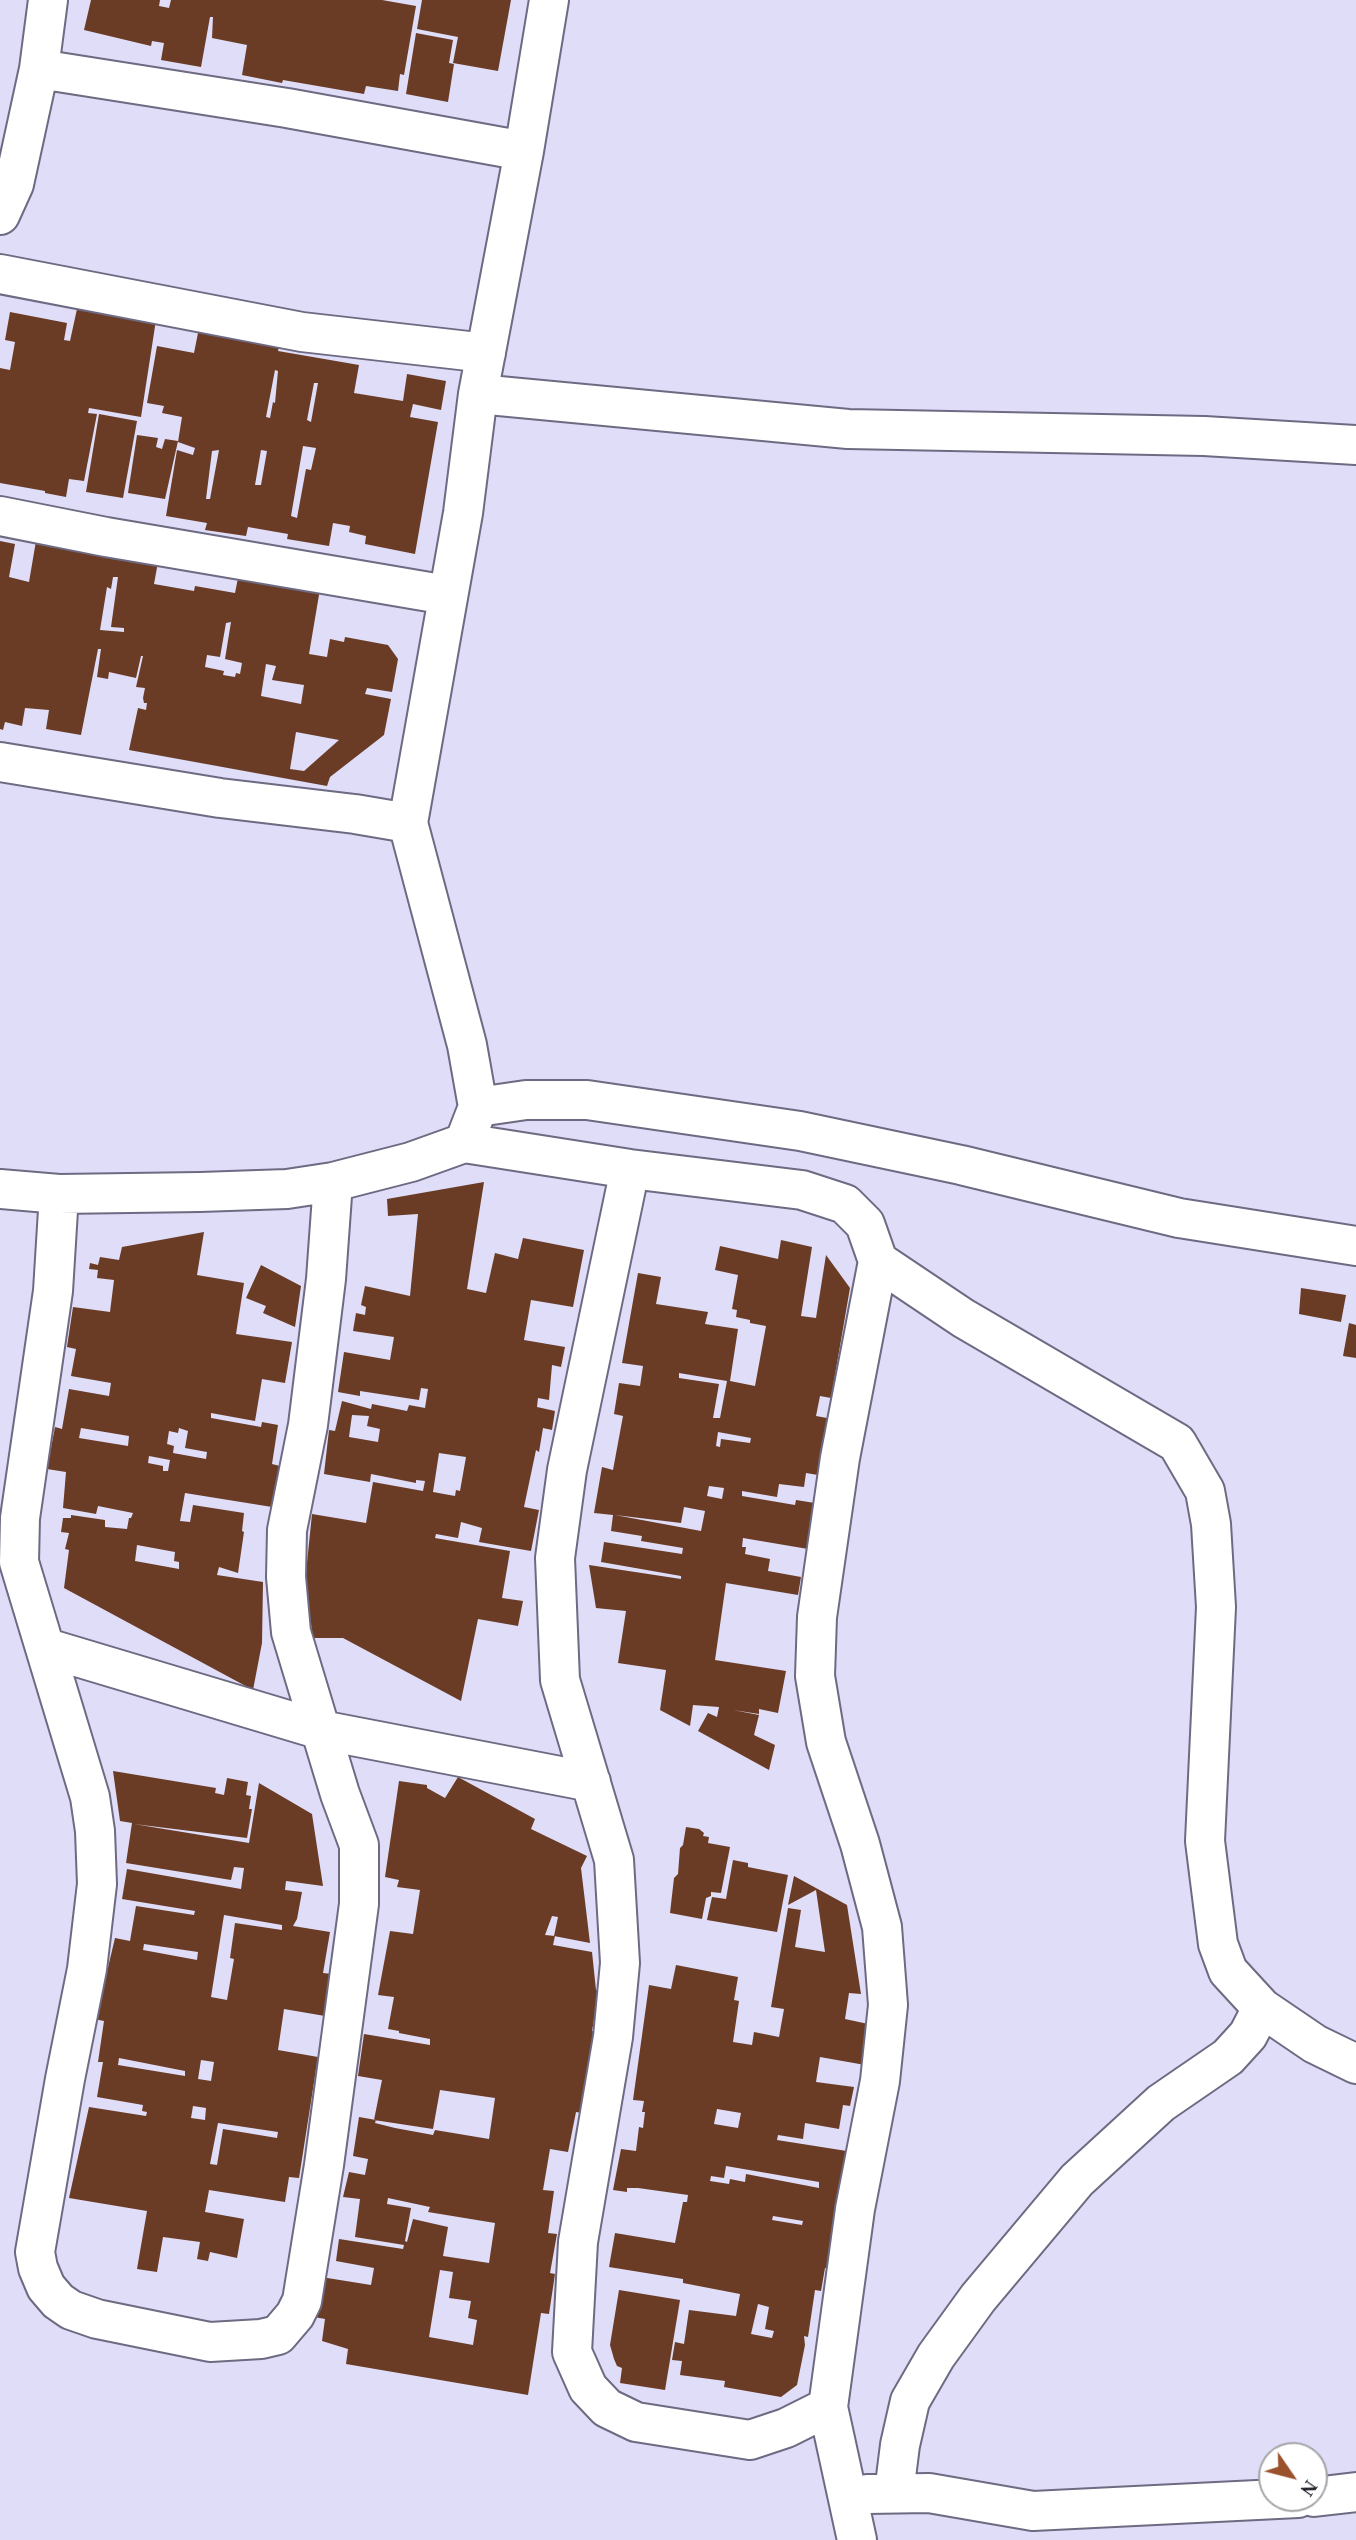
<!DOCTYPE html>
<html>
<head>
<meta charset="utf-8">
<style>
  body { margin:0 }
  #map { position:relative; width:1356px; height:2540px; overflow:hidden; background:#dfddf8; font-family:Georgia,serif }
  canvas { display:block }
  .north { position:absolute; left:1258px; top:2442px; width:70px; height:70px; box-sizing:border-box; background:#fff; border:2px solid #a6a5a9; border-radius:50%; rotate:125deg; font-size:19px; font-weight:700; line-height:28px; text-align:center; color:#201f29 }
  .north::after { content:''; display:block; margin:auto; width:24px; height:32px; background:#99522c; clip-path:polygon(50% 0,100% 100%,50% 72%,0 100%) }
</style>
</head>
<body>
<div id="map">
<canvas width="1356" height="2540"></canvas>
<div class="north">N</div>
</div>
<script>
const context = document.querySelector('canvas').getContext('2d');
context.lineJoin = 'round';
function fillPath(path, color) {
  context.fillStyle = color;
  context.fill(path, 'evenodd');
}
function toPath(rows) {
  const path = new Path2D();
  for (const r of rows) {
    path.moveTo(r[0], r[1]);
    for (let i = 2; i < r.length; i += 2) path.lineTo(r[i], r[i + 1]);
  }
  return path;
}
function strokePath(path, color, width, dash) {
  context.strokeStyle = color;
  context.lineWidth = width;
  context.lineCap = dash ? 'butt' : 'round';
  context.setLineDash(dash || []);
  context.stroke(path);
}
const building = toPath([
  [91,0,160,0,159,6,169,8,171,0,382,0,416,6,404,75,400,74,398,91,366,86,364,94,283,80,282,83,242,75,247,45,212,38,213,17,210,17,201,67,161,60,164,43,152,41,151,46,84,30],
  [422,0,511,0,498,71,453,63,458,37,417,29],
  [416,33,453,40,449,63,454,64,448,102,406,94],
  [77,309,156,320,141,417,89,408,88,413,97,414,84,481,69,479,66,497,45,493,45,491,0,483,0,368,10,370,15,342,5,340,10,312,67,323,64,340,70,341],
  [199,328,280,342,278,351,359,365,354,393,403,401,407,374,446,381,441,410,413,404,410,417,438,422,415,554,365,544,366,536,349,532,350,526,333,523,329,546,287,539,288,534,248,527,246,536,205,530,207,523,166,516,177,450,193,455,195,448,178,442,182,417,162,413,164,406,147,403,157,346,194,353],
  [275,370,278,371,275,403,273,402,270,418,266,417],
  [314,383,318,383,311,422,307,420],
  [303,446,316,448,311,470,306,469,297,518,291,516],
  [219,450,210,499,206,499,212,451],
  [261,450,267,451,261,485,255,485],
  [99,414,137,421,123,498,86,492],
  [137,435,158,438,156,447,162,449,165,439,178,441,165,499,128,493],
  [0,541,15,544,9,577,29,582,36,541,158,562,154,584,194,591,195,586,235,593,239,573,320,589,309,654,327,657,330,639,344,642,345,637,388,645,398,659,392,692,367,688,365,694,391,699,384,735,330,777,327,786,129,750,138,708,146,710,147,703,144,703,143,698,145,688,136,687,143,656,141,656,136,678,109,672,108,679,97,677,101,649,98,649,81,735,46,729,49,710,25,708,22,726,5,722,3,730,0,729],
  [113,577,118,577,111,627,124,628,124,632,100,630,107,587,111,589],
  [231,622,225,659,242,663,240,674,236,673,235,677,223,675,224,671,205,667,207,655,220,657,226,623],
  [266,664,276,666,272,680,304,685,301,704,261,696],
  [296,732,339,740,304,771,290,769],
  [484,1182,467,1289,486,1293,495,1253,518,1259,523,1238,584,1250,573,1307,531,1300,524,1340,565,1347,561,1367,552,1365,549,1400,538,1398,537,1407,555,1411,552,1430,543,1428,539,1452,536,1450,524,1507,539,1510,531,1551,479,1542,482,1528,461,1522,458,1538,436,1534,435,1538,510,1551,502,1598,523,1601,518,1626,478,1619,461,1701,343,1638,313,1638,305,1582,312,1514,366,1523,373,1482,423,1491,425,1481,416,1480,416,1483,371,1474,370,1482,324,1474,329,1430,335,1431,342,1401,371,1409,372,1404,407,1411,409,1405,425,1408,428,1389,421,1388,419,1400,360,1391,360,1396,338,1392,344,1352,390,1360,394,1337,353,1331,356,1313,365,1315,366,1307,361,1305,365,1286,410,1296,418,1214,388,1216,387,1199],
  [352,1415,369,1416,367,1426,380,1429,378,1442,349,1437],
  [439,1453,466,1457,460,1491,456,1490,455,1496,433,1492],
  [204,1232,197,1275,244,1283,236,1334,292,1342,285,1383,262,1379,255,1421,211,1413,211,1418,261,1427,262,1422,278,1425,272,1464,280,1466,272,1507,185,1493,180,1521,190,1522,193,1505,244,1513,242,1531,244,1532,238,1573,219,1567,217,1575,263,1582,262,1643,253,1690,64,1588,69,1550,65,1549,69,1533,61,1532,63,1518,71,1518,71,1515,105,1520,105,1527,127,1529,129,1518,131,1518,133,1513,98,1506,96,1514,63,1508,66,1472,47,1469,55,1427,62,1429,69,1389,109,1396,111,1383,71,1376,76,1349,67,1347,73,1307,110,1312,114,1280,97,1278,98,1270,89,1269,90,1263,98,1265,100,1257,119,1260,122,1247],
  [81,1428,129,1436,128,1446,79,1438],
  [179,1428,188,1431,185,1448,207,1452,206,1459,173,1453,174,1446,167,1444,169,1431,178,1433],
  [149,1456,170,1460,168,1471,163,1471,163,1466,148,1463],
  [137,1545,175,1552,174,1561,179,1562,179,1569,135,1561],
  [781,1240,812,1247,801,1316,816,1318,826,1255,850,1288,831,1398,820,1396,816,1416,827,1418,818,1475,806,1473,804,1487,779,1484,777,1497,742,1491,742,1496,795,1505,796,1500,821,1504,814,1550,743,1538,742,1547,746,1547,745,1554,770,1559,768,1571,801,1577,798,1595,726,1583,715,1660,786,1671,778,1713,759,1709,759,1714,733,1710,759,1715,754,1735,775,1745,769,1770,698,1731,708,1713,717,1717,719,1707,693,1705,690,1726,660,1710,666,1670,618,1663,626,1611,596,1608,589,1565,681,1579,681,1576,601,1562,604,1542,682,1554,683,1548,641,1541,642,1536,611,1531,613,1515,594,1513,602,1467,613,1470,623,1416,614,1414,619,1383,640,1386,643,1366,622,1363,638,1273,661,1277,656,1304,708,1312,705,1324,738,1329,730,1381,755,1386,766,1326,750,1323,750,1320,736,1317,737,1310,732,1309,738,1275,715,1270,720,1246,778,1259],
  [679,1373,727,1381,720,1418,713,1418,719,1384,679,1378],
  [718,1432,751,1438,750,1443,721,1439,720,1447,716,1446],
  [709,1486,724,1488,722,1499,707,1496],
  [684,1507,705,1511,701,1531,615,1515,681,1523],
  [261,1265,301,1286,295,1327,263,1313,266,1306,246,1298],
  [1301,1288,1346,1295,1341,1322,1299,1314],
  [1349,1323,1356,1325,1356,1358,1343,1356],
  [113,1771,216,1788,215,1793,224,1795,227,1778,248,1782,246,1795,251,1796,249,1809,252,1809,247,1838,134,1824,249,1843,259,1783,312,1814,323,1886,286,1881,285,1890,302,1892,297,1919,293,1926,330,1932,323,1973,332,1974,325,2016,284,2009,278,2050,318,2057,299,2178,289,2177,285,2202,209,2190,205,2212,244,2219,237,2258,210,2252,208,2261,197,2259,200,2242,163,2237,157,2272,137,2269,147,2211,69,2198,89,2107,146,2116,147,2112,142,2111,143,2105,97,2097,103,2062,98,2062,104,2021,94,2019,99,1979,105,1980,115,1938,130,1941,136,1906,194,1915,195,1911,122,1899,127,1869,241,1889,244,1868,234,1867,231,1880,126,1863,132,1823,120,1821],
  [224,1915,282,1925,282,1930,235,1923,230,1958,234,1959,227,2000,211,1997],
  [144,1944,198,1952,197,1960,143,1950],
  [119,2058,185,2071,185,2076,118,2065],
  [201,2060,214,2062,211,2081,198,2079],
  [193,2106,206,2108,205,2120,191,2118],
  [218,2123,278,2132,277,2138,223,2129,217,2165,210,2164],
  [458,1777,535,1819,531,1829,587,1856,581,1868,590,1943,554,1936,558,1917,552,1916,545,1935,555,1936,553,1945,592,1952,596,1990,599,1991,592,2031,596,2031,582,2113,576,2112,568,2152,550,2149,543,2190,554,2191,548,2233,557,2234,550,2273,555,2274,549,2314,541,2313,528,2395,346,2364,348,2349,322,2341,325,2319,314,2317,321,2277,371,2285,374,2268,336,2261,339,2239,403,2249,404,2245,355,2237,360,2199,343,2197,349,2172,365,2175,368,2159,353,2156,359,2117,376,2120,375,2123,395,2128,433,2135,435,2130,489,2139,495,2098,440,2090,433,2129,374,2120,382,2080,358,2076,364,2034,430,2045,430,2039,399,2033,399,2031,388,2029,394,1997,378,1995,390,1931,413,1934,420,1890,397,1887,399,1880,385,1877,399,1781,427,1785,427,1788,445,1798],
  [388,2198,430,2207,428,2212,495,2223,489,2263,443,2256,448,2227,413,2219,407,2242,405,2241,411,2208,387,2204],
  [440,2270,453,2272,449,2298,471,2301,468,2318,477,2320,473,2345,429,2337],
  [686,1827,699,1829,704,1833,703,1836,709,1837,708,1843,730,1847,721,1893,711,1892,711,1896,706,1898,702,1919,670,1913,674,1878,678,1874,680,1848,683,1845],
  [733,1860,748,1863,748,1867,788,1875,777,1932,707,1920,712,1897,726,1899],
  [794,1876,847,1905,861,1994,849,1993,845,2019,873,2025,865,2065,820,2057,816,2082,854,2087,850,2106,843,2105,839,2129,805,2123,803,2139,778,2135,777,2140,853,2152,832,2269,825,2268,821,2291,815,2290,808,2337,804,2336,805,2345,797,2385,781,2397,724,2387,725,2381,680,2375,682,2361,672,2360,675,2342,684,2344,689,2310,736,2316,740,2294,683,2283,683,2279,609,2267,615,2233,675,2243,683,2202,687,2202,688,2195,638,2188,627,2188,627,2192,613,2190,621,2149,636,2151,639,2127,643,2128,645,2112,642,2112,644,2101,633,2100,649,1985,671,1989,676,1965,738,1977,734,2000,739,2001,733,2042,752,2045,754,2032,779,2037,784,2009,771,2007,788,1908,801,1910,795,1947,825,1952,816,1890,788,1905],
  [717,2109,741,2113,738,2128,714,2124],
  [726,2166,819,2182,819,2188,746,2174,745,2182,730,2179,729,2184,710,2181,711,2176,724,2178],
  [773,2216,803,2221,802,2225,772,2220],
  [758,2304,769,2307,765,2329,774,2331,772,2338,751,2334],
  [619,2290,680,2300,665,2390,620,2383,622,2368,617,2366,614,2359,610,2345]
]);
const minor = toPath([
  [39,69,287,108,524,151],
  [0,215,14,184,39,69,48,0],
  [0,274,302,332,486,353],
  [478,394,848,429,1204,436,1356,445],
  [0,516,106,537,447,595],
  [0,762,220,798,355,814,408,823],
  [478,1107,526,1100,587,1100,800,1131,961,1165,1179,1218,1356,1246],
  [464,1143,478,1107,467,1045,408,823,463,513,478,394,524,151,549,0],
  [630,1169,567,1470,555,1558,560,1680,614,1860,620,1963,613,2037,578,2242,572,2352,588,2388,607,2408,636,2422,750,2440,786,2428,828,2407],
  [0,1189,59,1194,200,1192,287,1189,333,1182,411,1162,464,1143,630,1169,802,1190,845,1204,865,1224,878,1261,840,1458,817,1617,815,1676,826,1742,860,1844,882,1927,888,2005,880,2081,855,2209,828,2407,857,2540],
  [59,1194,53,1291,20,1518,19,1562,90,1797,95,1831,97,1884,87,1969,65,2079,35,2252,38,2268,46,2287,58,2301,71,2310,97,2319,210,2342,261,2339,278,2335,295,2315,302,2301,324,2165,359,1904,359,1845,340,1794,291,1632,286,1577,287,1530,308,1425,326,1279,333,1182],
  [878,1261,963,1318,1177,1443,1205,1491,1211,1524,1216,1607,1205,1841,1218,1944,1228,1971,1262,2008,1248,2035,1228,2057,1161,2103,1077,2180,978,2298,936,2356,910,2401,900,2445,894,2493],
  [47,1648,321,1730,591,1782],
  [1262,2008,1315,2044,1356,2064],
  [867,2494,929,2493,1033,2511,1298,2498],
  [1314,2497,1356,2492]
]);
fillPath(building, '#6a3b25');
strokePath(minor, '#6d6a82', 42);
strokePath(minor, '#fff', 38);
</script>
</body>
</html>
